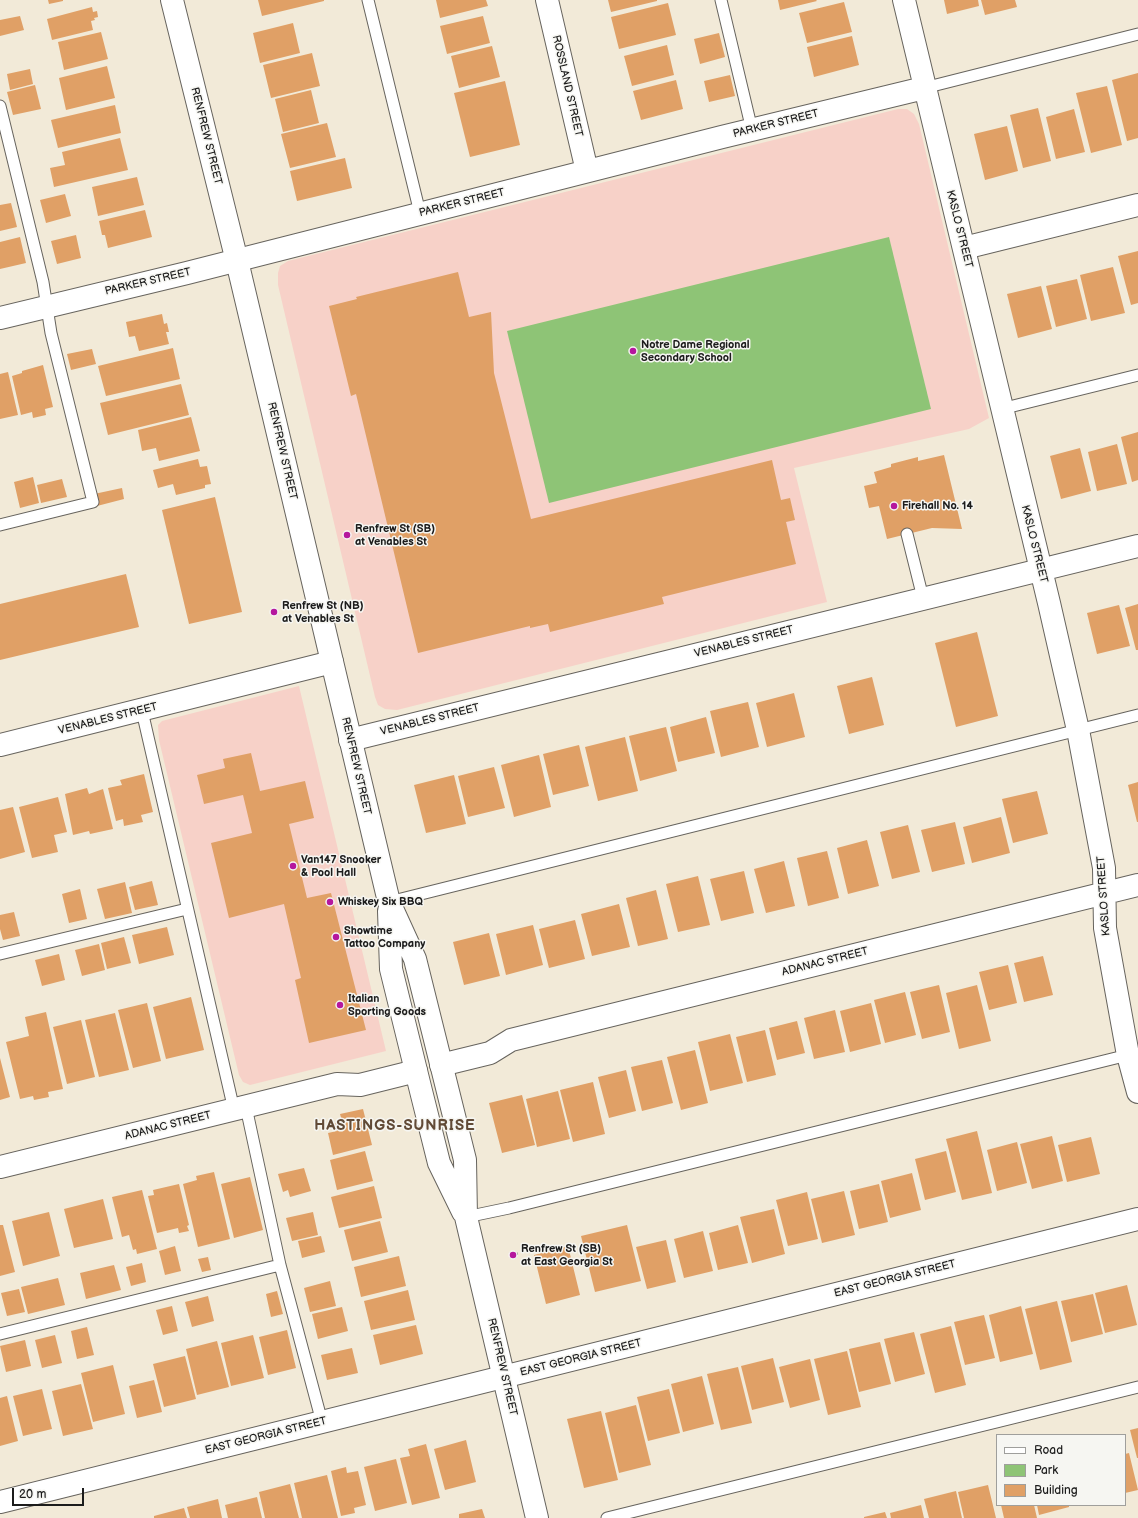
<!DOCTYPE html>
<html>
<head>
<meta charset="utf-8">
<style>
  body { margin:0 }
  #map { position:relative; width:1138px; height:1518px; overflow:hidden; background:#f2ead8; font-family:"Balsamiq Sans",sans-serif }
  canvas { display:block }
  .legend { position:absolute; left:996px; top:1434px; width:130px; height:72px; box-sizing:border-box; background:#f6f6f2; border:1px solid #9f9f9c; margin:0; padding:5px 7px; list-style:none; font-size:12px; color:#1c1c1c }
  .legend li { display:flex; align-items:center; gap:8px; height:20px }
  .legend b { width:20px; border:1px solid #9f9f9c }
  .scale { position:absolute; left:12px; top:1488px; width:72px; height:18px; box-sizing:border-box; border:2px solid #1c1c1c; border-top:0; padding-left:5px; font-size:12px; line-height:14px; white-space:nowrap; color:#1c1c1c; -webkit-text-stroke:3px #f6f6f2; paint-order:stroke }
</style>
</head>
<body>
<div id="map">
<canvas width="1138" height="1518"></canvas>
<ul class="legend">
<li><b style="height:5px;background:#fff"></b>Road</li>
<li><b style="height:11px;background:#8ec476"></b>Park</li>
<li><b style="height:11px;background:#e0a066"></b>Building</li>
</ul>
<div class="scale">20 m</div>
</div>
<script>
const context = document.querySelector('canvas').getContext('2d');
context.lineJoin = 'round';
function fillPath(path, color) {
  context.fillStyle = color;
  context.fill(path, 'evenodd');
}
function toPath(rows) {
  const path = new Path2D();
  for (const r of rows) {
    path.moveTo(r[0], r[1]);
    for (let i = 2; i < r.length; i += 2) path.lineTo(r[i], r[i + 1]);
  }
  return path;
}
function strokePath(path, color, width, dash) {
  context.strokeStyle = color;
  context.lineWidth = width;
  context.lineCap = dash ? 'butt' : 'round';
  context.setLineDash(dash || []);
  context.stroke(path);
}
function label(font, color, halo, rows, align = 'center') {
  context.font = font + ' "Balsamiq Sans",sans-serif';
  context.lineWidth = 3;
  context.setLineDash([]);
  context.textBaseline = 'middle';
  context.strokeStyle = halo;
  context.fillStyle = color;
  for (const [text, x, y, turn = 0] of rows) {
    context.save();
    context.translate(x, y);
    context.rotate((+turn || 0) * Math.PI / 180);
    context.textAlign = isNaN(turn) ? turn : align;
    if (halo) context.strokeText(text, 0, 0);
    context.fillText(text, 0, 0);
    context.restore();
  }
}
const built = toPath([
  [898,109,907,109,914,114,919,124,989,418,969,429,794,468,827,602,397,710,385,709,378,705,375,697,278,285,278,273,280,266,288,261],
  [299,686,386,1051,250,1085,243,1082,239,1075,159,740,158,725,162,721]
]);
const green = toPath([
  [889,237,931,409,549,503,507,331]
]);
const building = toPath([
  [48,0,63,0,63,1,49,4],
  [258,0,324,0,324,1,262,16],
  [436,0,486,0,488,6,440,18],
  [608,0,657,0,657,1,611,12],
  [778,0,816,0,817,1,780,10],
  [944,0,978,0,979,6,947,14],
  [981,0,1015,0,1017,7,985,15],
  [844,2,852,32,807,43,799,13],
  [668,3,676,35,619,49,611,17],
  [92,7,93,12,97,11,98,17,94,18,95,20,91,21,93,30,52,40,47,19],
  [20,16,24,30,0,36,0,20],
  [483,16,490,43,447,54,440,26],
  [293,23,300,53,260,63,253,33],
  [101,32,108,59,64,70,58,42],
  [719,33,725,57,700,64,694,39],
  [852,36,859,65,814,77,807,47],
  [667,45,674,75,632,86,624,56],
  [492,46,500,77,459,88,451,56],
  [312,53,320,86,271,98,263,65],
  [107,66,115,98,66,110,59,78],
  [30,69,33,84,10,90,7,74],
  [1138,73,1138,138,1127,141,1112,80],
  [730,75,735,96,709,102,704,81],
  [676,80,683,109,641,120,633,91],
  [505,81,520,145,470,157,454,93],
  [35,85,41,109,13,115,7,92],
  [1107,86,1122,145,1091,153,1076,93],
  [311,90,319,123,283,132,275,99],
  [115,105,121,133,58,148,51,120],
  [1038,108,1051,161,1023,168,1010,115],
  [1074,109,1085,152,1056,159,1046,117],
  [327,123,336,157,290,168,281,134],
  [1007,126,1018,171,985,180,974,134],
  [120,138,128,170,54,187,50,168,65,165,62,152],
  [345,158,352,188,297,201,290,171],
  [137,177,144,205,98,216,92,187],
  [65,194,71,216,46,223,40,200],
  [11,203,17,227,0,231,0,205],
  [145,210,152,237,108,248,105,235,102,235,99,221],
  [76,235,81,258,57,264,51,241],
  [20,237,26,263,0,269,0,242],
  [1138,251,1138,303,1131,305,1118,256],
  [1113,267,1125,313,1091,321,1080,275],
  [458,272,469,317,491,312,494,373,531,519,772,460,781,500,790,498,795,520,786,522,796,564,662,597,664,604,550,632,548,624,530,628,530,626,418,653,356,394,351,396,329,306,357,299,356,297],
  [1077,279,1087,319,1056,327,1046,286],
  [1041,286,1052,329,1018,338,1007,294],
  [162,314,164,324,167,323,169,332,166,332,169,344,139,351,135,336,129,337,126,322],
  [173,348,180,379,106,396,98,366],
  [92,349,96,364,71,370,67,354],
  [43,365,53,407,45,409,46,415,33,418,32,412,21,415,12,376,22,373,22,371],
  [8,372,18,415,0,419,0,374],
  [181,384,189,415,108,435,100,403],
  [191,417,200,451,159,461,156,448,142,451,138,430],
  [1138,432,1138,480,1132,482,1121,437],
  [1117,444,1127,484,1097,491,1088,452],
  [1080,448,1091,491,1061,499,1050,456],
  [944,455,962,529,932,528,887,539,879,506,869,508,864,486,877,483,874,472,891,467,891,464,918,457,918,461],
  [198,459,200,467,207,466,211,484,205,485,205,488,176,495,173,484,158,488,153,470],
  [33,477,39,503,20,508,14,482],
  [62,479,67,497,41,503,37,485],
  [122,488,124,499,97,506,94,494],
  [215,497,242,612,189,624,162,510],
  [126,574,139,627,0,660,0,604],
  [1138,604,1138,650,1136,650,1125,608],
  [1119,605,1130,646,1097,654,1087,613],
  [977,632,998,716,956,727,935,643],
  [872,677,884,725,849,734,837,686],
  [794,693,805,737,767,747,756,703],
  [748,702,759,747,721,757,710,711],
  [706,717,715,753,678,762,670,727],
  [666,727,677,771,640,781,629,736],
  [625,737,638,791,598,801,585,747],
  [579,745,589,786,553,795,543,754],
  [251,753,260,791,305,781,314,818,289,824,307,898,331,893,366,1030,309,1043,295,980,301,978,284,904,229,918,211,843,252,833,243,795,204,804,197,775,225,768,223,759],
  [539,755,551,807,514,817,501,765],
  [494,767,505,808,468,817,458,776],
  [144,774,153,812,141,815,143,822,124,826,123,819,116,821,108,788,122,785,120,780],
  [454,775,466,824,426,833,414,785],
  [1138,782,1138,822,1137,822,1128,785],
  [87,788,89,794,103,789,113,829,90,834,89,831,73,835,65,794],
  [1037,791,1048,834,1013,843,1002,799],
  [58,797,67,832,54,835,58,852,32,858,19,807],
  [13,807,25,852,0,859,0,810],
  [1001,817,1010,853,972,863,963,827],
  [955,822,965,864,932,872,921,830],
  [908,825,920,872,892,879,880,832],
  [867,840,879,886,848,894,837,848],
  [827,851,839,898,808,906,797,858],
  [784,861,795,906,766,913,754,869],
  [744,871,754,913,721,921,710,879],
  [698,876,710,925,678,932,666,884],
  [152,881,158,905,135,910,129,887],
  [125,882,132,913,105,919,97,889],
  [80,889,87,919,69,923,62,894],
  [656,890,668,939,638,946,626,898],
  [619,904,630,947,592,956,581,914],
  [14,912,20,936,3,940,0,929,0,915],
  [575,920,585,959,549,968,539,929],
  [533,925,543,965,506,975,496,934],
  [167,927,174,955,139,964,132,935],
  [489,933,500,976,464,985,453,942],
  [124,937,131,963,107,969,101,943],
  [99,944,105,970,82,976,75,950],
  [59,954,65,980,42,986,35,960],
  [1043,956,1053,995,1024,1002,1014,963],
  [1008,965,1017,1003,989,1010,979,972],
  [939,985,950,1032,922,1039,910,992],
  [977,985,991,1041,959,1049,946,993],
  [905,992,916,1035,885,1043,874,1000],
  [191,997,204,1050,166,1059,153,1007],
  [147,1003,161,1061,133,1068,118,1010],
  [871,1003,881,1044,850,1052,840,1011],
  [835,1010,845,1052,814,1059,804,1018],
  [46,1012,63,1089,48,1092,49,1097,34,1100,33,1096,20,1099,6,1042,29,1036,25,1017],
  [115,1013,129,1070,99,1077,85,1020],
  [81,1020,95,1077,67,1084,53,1027],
  [797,1021,805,1053,777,1060,769,1028],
  [765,1030,776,1075,747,1082,736,1037],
  [730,1034,743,1083,710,1091,698,1042],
  [695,1050,708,1103,681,1110,667,1057],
  [0,1058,10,1097,0,1100],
  [662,1060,673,1103,642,1111,631,1067],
  [626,1070,636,1111,609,1118,598,1077],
  [593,1082,605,1134,573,1142,560,1090],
  [558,1091,570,1139,537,1147,526,1099],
  [522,1095,535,1145,502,1153,489,1103],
  [363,1109,372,1145,333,1155,328,1133,337,1131,335,1123,342,1121,340,1114],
  [977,1131,992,1193,962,1200,946,1139],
  [1052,1136,1063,1181,1032,1189,1020,1144],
  [1091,1137,1100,1174,1067,1182,1058,1145],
  [1017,1142,1027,1183,997,1191,987,1150],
  [365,1151,373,1181,337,1190,330,1160],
  [946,1151,956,1192,925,1200,915,1159],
  [304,1168,311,1191,290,1197,288,1190,283,1192,278,1174],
  [214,1172,230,1239,198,1247,183,1184,197,1180,196,1176],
  [912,1173,921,1210,890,1218,881,1181],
  [250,1177,263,1230,234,1238,221,1184],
  [179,1184,189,1225,187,1226,189,1231,179,1233,178,1228,157,1233,148,1196,154,1195,153,1190],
  [879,1184,888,1222,859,1229,850,1191],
  [374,1186,382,1218,339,1228,331,1197],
  [142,1190,157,1249,137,1254,136,1249,133,1250,129,1235,122,1237,112,1197],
  [844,1191,855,1235,822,1243,811,1199],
  [807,1192,818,1239,788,1246,776,1200],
  [103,1199,113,1239,74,1248,64,1209],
  [774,1209,785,1254,752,1263,740,1217],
  [49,1212,60,1256,23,1266,12,1221],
  [313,1212,318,1235,292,1241,286,1218],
  [380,1221,388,1252,352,1261,344,1230],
  [0,1225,3,1225,15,1272,0,1276],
  [627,1225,641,1281,595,1292,581,1236],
  [738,1225,748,1263,718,1270,709,1233],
  [703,1231,713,1271,684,1278,674,1239],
  [321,1236,325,1252,302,1258,298,1241],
  [666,1240,676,1282,647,1289,636,1247],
  [175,1246,181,1271,165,1275,159,1251],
  [568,1246,580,1295,546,1304,534,1255],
  [399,1256,406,1286,361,1297,354,1267],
  [208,1257,211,1270,202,1272,198,1259],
  [142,1263,146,1282,131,1286,126,1267],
  [114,1265,121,1290,86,1299,80,1273],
  [58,1278,65,1305,28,1314,21,1287],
  [330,1281,336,1306,310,1312,304,1288],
  [1127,1285,1137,1325,1105,1333,1095,1293],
  [19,1289,25,1312,7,1316,1,1293],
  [408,1290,415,1320,371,1330,364,1301],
  [277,1291,283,1314,271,1317,266,1294],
  [1093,1294,1103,1334,1071,1342,1061,1301],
  [208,1296,214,1321,192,1327,185,1302],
  [1057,1301,1072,1362,1040,1370,1025,1309],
  [172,1306,178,1331,163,1335,156,1310],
  [1021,1306,1033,1354,1000,1362,989,1315],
  [342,1307,348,1331,318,1339,312,1314],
  [984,1315,995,1358,965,1365,954,1322],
  [416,1325,423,1354,380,1365,373,1335],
  [951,1326,966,1385,935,1393,920,1334],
  [87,1327,94,1355,77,1359,71,1331],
  [287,1330,296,1368,268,1375,259,1337],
  [914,1332,925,1374,895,1382,884,1339],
  [55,1335,62,1363,42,1368,35,1340],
  [253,1335,264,1378,231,1386,221,1343],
  [25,1340,31,1366,6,1372,0,1346],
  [217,1341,229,1387,197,1395,186,1349],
  [880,1342,891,1384,859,1392,849,1349],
  [352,1348,358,1373,327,1380,321,1355],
  [847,1351,861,1407,828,1415,814,1359],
  [185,1356,196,1399,164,1407,153,1364],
  [773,1358,784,1402,752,1410,741,1366],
  [810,1359,820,1400,790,1408,779,1367],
  [113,1365,125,1414,93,1422,81,1373],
  [738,1367,752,1423,721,1430,707,1374],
  [702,1376,714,1424,683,1432,671,1384],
  [154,1380,162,1412,137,1418,129,1386],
  [81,1384,93,1429,63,1436,52,1391],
  [42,1389,52,1429,23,1436,13,1396],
  [669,1389,680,1433,648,1441,637,1397],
  [7,1396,18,1441,0,1446,0,1398],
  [636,1405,651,1465,619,1473,605,1413],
  [601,1411,618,1480,584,1488,567,1419],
  [1138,1428,1138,1458,1137,1458,1130,1430],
  [466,1440,476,1482,445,1490,434,1449],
  [426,1444,440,1498,412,1505,400,1458,410,1456,408,1449],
  [1129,1453,1138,1490,1125,1493,1125,1454],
  [396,1459,407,1503,375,1511,364,1467],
  [346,1467,347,1473,358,1471,366,1505,354,1508,355,1513,341,1516,331,1471],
  [327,1475,338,1518,302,1518,294,1483],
  [290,1484,299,1518,265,1518,259,1492],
  [988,1485,996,1518,964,1518,958,1492],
  [956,1491,962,1518,929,1518,924,1499],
  [257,1497,262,1518,228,1518,225,1505],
  [218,1499,222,1518,190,1518,187,1507],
  [921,1505,924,1518,891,1518,890,1513],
  [1001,1505,1034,1505,1037,1518,1004,1518],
  [1037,1505,1069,1505,1069,1507,1039,1515],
  [184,1508,187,1518,154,1518,154,1516],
  [482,1509,485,1518,459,1518,459,1514],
  [885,1512,887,1518,864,1518,864,1517]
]);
const path = toPath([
  [513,1255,520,1253]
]);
const service = toPath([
  [368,0,420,213],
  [721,0,752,130],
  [924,88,1138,34],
  [0,106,43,282,51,333,93,502,0,525],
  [1001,409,1138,375],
  [907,534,923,598],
  [142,711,234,1110],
  [389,902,1138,715],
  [0,954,187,909],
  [246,1107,280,1265,322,1422],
  [466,1217,509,1208,1128,1055],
  [0,1334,280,1265],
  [607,1518,1138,1387]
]);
const minor = toPath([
  [547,0,587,171],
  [904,0,1049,603,1078,730,1104,868,1105,928,1128,1055,1138,1092],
  [964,248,1138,205],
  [0,318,187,273,722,137,924,88],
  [350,740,1138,546],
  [0,745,332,662],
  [441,1065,490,1053,511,1040,1138,885],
  [0,1167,337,1084,360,1085,416,1071],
  [0,1502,1138,1219]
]);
const tertiary = toPath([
  [172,0,237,261,389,902,415,959,465,1160,466,1217,537,1518],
  [389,911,391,969,421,1091,439,1163,463,1212]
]);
const markers = [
  [633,351,4,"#b5179e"],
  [894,506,4,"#b5179e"],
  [347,535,4,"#b5179e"],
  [274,612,4,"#b5179e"],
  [293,866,4,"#b5179e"],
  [330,902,4,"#b5179e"],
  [336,937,4,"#b5179e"],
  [340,1005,4,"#b5179e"],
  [513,1255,4,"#b5179e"]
];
const streetNames = [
  ["ROSSLAND STREET",567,86,77],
  ["PARKER STREET",776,124,-14],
  ["RENFREW STREET",206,136,76],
  ["PARKER STREET",462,203,-14],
  ["KASLO STREET",959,229,76],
  ["PARKER STREET",148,282,-13],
  ["RENFREW STREET",282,451,77],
  ["KASLO STREET",1034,544,76],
  ["VENABLES STREET",744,642,-14],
  ["VENABLES STREET",108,719,-14],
  ["VENABLES STREET",430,720,-14],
  ["RENFREW STREET",356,766,77],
  ["KASLO STREET",1104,896,-94],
  ["ADANAC STREET",825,962,-14],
  ["ADANAC STREET",168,1126,-14],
  ["EAST GEORGIA STREET",895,1279,-14],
  ["EAST GEORGIA STREET",581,1358,-14],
  ["RENFREW STREET",502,1367,77],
  ["EAST GEORGIA STREET",266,1436,-14]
];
const poiNames = [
  ["Notre Dame Regional",641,345],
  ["Secondary School",641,358],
  ["Firehall No. 14",902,506],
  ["Renfrew St (SB)",355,529],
  ["at Venables St",355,542],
  ["Renfrew St (NB)",282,606],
  ["at Venables St",282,619],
  ["Van147 Snooker",301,860],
  ["& Pool Hall",301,873],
  ["Whiskey Six BBQ",338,902],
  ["Showtime",344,931],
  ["Tattoo Company",344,944],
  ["Italian",348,999],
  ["Sporting Goods",348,1012],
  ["Renfrew St (SB)",521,1249],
  ["at East Georgia St",521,1262]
];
const districtNames = [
  ["HASTINGS-SUNRISE",395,1126]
];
fillPath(built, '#f7d1c8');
fillPath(green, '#8ec476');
fillPath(building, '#e0a066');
strokePath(service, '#67645e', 13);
strokePath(minor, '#67645e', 24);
strokePath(tertiary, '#67645e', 24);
strokePath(path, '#67645e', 2.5, [1, 3]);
strokePath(service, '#fff', 11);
strokePath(minor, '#fff', 22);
strokePath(tertiary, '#fff', 22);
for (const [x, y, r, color] of markers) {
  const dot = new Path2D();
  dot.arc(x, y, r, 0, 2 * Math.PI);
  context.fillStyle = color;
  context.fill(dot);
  strokePath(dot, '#f6f6f2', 1.5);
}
label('11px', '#1c1c1c', '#f6f6f2', streetNames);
label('bold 11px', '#1c1c1c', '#f6f6f2', poiNames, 'left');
context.letterSpacing = '1px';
label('bold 15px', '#614a36', '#f6f6f2', districtNames);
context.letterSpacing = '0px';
</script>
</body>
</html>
